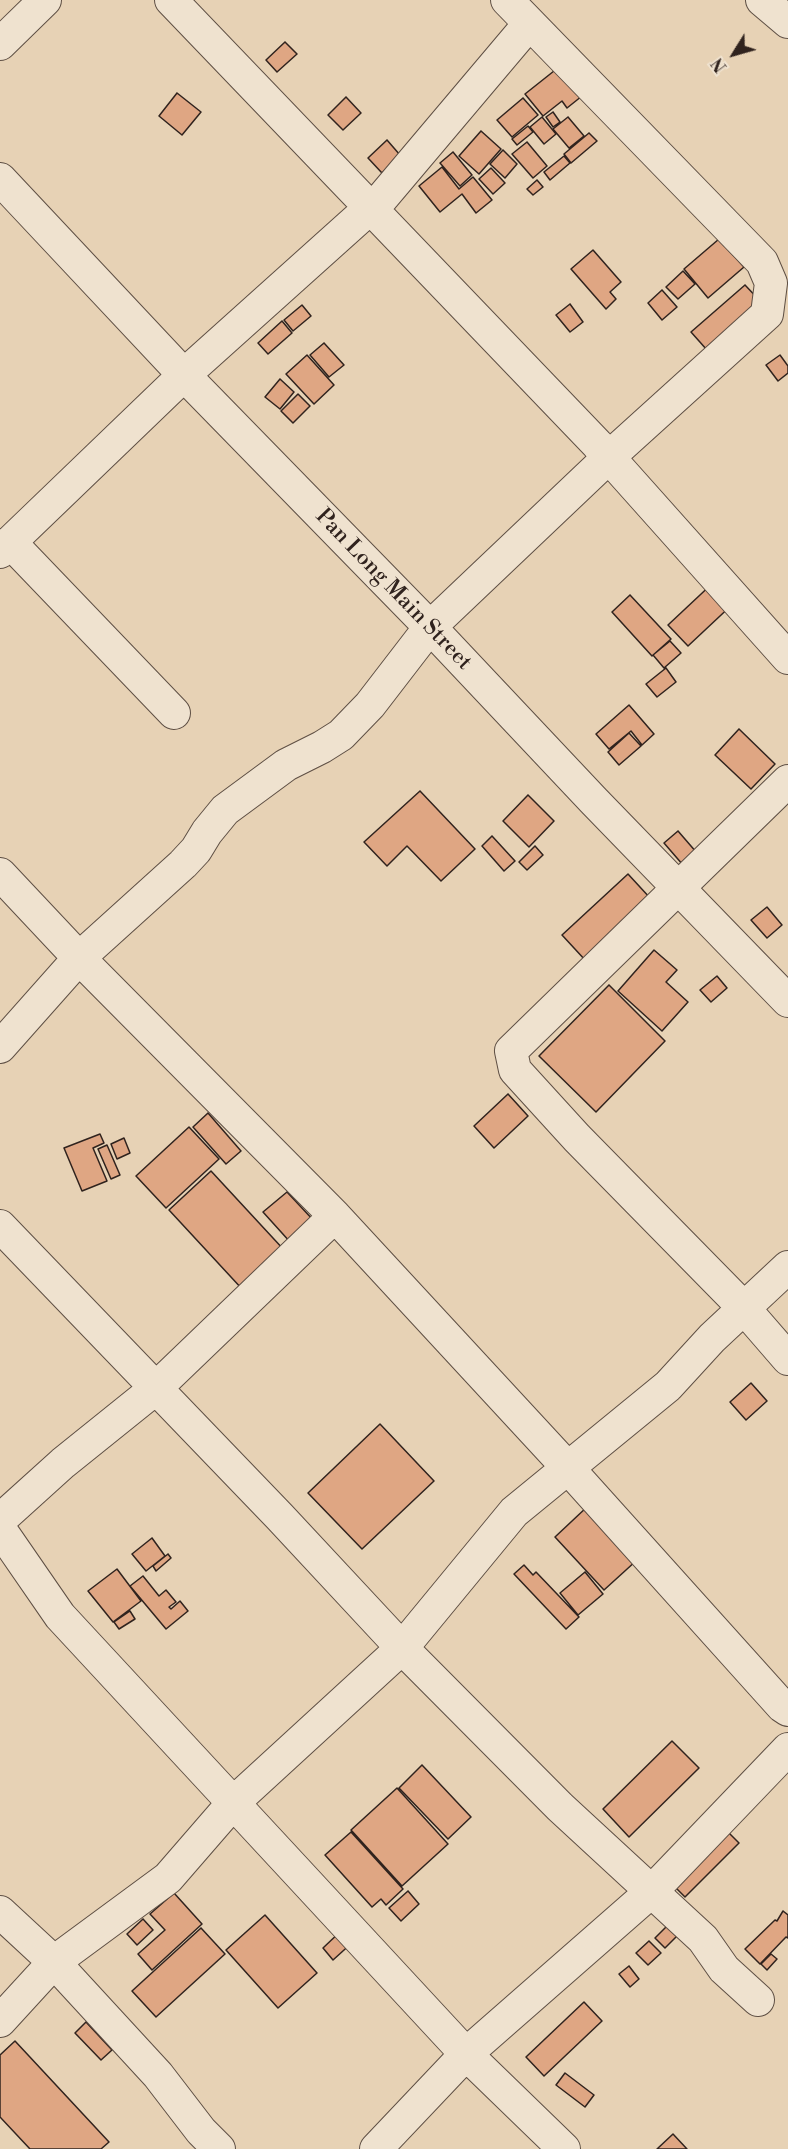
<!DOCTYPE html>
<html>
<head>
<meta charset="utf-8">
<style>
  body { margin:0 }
  #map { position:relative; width:788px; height:2149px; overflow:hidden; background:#e7d2b5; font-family:"Libre Bodoni",serif }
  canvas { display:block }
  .north { position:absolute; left:704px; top:24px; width:60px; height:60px; -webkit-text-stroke:4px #efe2cf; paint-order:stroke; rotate:233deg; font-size:16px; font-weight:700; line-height:24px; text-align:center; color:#30231e }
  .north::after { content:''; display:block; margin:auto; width:21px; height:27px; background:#30231e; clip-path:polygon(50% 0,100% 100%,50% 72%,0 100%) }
</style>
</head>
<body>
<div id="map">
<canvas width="788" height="2149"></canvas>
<div class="north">N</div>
</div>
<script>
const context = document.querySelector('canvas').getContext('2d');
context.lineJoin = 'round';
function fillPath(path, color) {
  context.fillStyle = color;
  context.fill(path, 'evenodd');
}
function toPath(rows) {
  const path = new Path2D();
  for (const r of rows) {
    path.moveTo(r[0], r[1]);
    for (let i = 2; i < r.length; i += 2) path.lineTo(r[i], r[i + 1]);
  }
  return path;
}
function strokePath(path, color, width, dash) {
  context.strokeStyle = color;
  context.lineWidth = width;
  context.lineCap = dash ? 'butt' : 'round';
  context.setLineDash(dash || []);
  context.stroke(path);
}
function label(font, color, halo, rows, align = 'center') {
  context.font = font + ' "Libre Bodoni",serif';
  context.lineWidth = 6;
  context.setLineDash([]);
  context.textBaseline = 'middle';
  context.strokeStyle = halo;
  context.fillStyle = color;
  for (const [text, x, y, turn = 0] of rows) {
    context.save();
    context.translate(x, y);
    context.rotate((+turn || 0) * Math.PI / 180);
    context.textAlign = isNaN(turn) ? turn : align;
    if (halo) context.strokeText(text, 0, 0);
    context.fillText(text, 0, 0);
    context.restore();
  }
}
const building = toPath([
  [285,42,297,54,277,72,266,60,285,42],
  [559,67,582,96,567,108,562,101,543,116,525,94,559,67],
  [177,93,201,112,182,135,159,116,177,93],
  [346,97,361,113,343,130,328,115,346,97],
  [523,98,538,115,512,137,497,120,523,98],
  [553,112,560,122,553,127,546,117,553,112],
  [542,117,556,134,544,144,530,127,542,117],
  [568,117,584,136,569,148,553,129,568,117],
  [528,126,533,132,517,145,512,139,528,126],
  [481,131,501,149,479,174,459,156,481,131],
  [589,133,597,141,571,163,564,154,589,133],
  [387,140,400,155,382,173,368,158,387,140],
  [527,142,547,166,533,178,512,154,527,142],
  [503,150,517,164,505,178,490,164,503,150],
  [453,152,472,175,460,186,440,163,453,152],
  [564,156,570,163,550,180,544,172,564,156],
  [442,167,459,189,473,177,492,200,476,213,462,194,440,212,419,186,442,167],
  [491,168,505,183,493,194,479,179,491,168],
  [537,180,543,187,533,195,527,189,537,180],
  [719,239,744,267,708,298,684,269,719,239],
  [593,250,621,282,610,292,616,299,606,309,571,269,593,250],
  [683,271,695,284,678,299,666,287,683,271],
  [745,285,761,302,707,350,691,332,745,285],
  [662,290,677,307,662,320,648,303,662,290],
  [570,304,583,322,570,332,556,315,570,304],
  [302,305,311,316,293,331,284,320,302,305],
  [282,321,292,333,268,354,258,343,282,321],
  [324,343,344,365,329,377,310,355,324,343],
  [307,355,334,385,314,404,286,374,307,355],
  [780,355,788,366,788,373,778,381,766,365,780,355],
  [280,379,294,392,280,409,265,397,280,379],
  [298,394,310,406,293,423,281,411,298,394],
  [716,580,736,601,688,646,668,625,716,580],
  [630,595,671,639,652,656,612,612,630,595],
  [670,641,681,653,664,668,653,655,670,641],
  [666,668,676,682,657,697,646,684,666,668],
  [629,705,654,734,642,745,631,731,609,749,596,734,629,705],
  [739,729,775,764,751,789,715,755,739,729],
  [629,733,641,746,619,765,608,752,629,733],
  [420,791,475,849,441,881,407,846,387,866,364,842,420,791],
  [528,795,554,821,529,847,503,821,528,795],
  [678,831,697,853,683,865,664,843,678,831],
  [492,836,515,861,504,871,482,846,492,836],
  [535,846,543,855,527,870,519,862,535,846],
  [628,874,651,899,586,961,562,935,628,874],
  [767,907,782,925,767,938,751,920,767,907],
  [654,950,677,970,666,982,688,1002,662,1031,618,991,654,950],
  [717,976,727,988,711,1002,700,990,717,976],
  [609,985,665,1041,596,1112,539,1056,609,985],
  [508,1094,528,1116,494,1148,474,1126,508,1094],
  [208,1113,241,1151,226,1164,193,1127,208,1113],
  [189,1127,219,1159,166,1208,136,1176,189,1127],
  [100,1134,104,1143,93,1148,107,1181,82,1191,64,1148,100,1134],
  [124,1138,130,1153,117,1159,111,1144,124,1138],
  [107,1145,120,1175,111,1179,98,1149,107,1145],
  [211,1171,285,1251,243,1290,169,1210,211,1171],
  [287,1192,315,1222,291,1243,263,1212,287,1192],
  [751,1383,767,1401,746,1420,730,1402,751,1383],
  [380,1424,434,1481,362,1549,308,1493,380,1424],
  [588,1506,637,1560,604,1590,555,1537,588,1506],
  [152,1538,165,1556,146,1571,132,1554,152,1538],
  [168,1554,171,1558,156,1571,153,1566,168,1554],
  [524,1565,533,1575,536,1572,579,1617,566,1629,514,1574,524,1565],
  [117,1569,141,1601,113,1622,88,1591,117,1569],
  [585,1572,603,1594,578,1615,560,1593,585,1572],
  [143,1576,159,1596,166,1590,176,1602,169,1607,171,1609,180,1601,188,1611,166,1629,130,1586,143,1576],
  [130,1611,135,1619,119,1629,114,1622,130,1611],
  [672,1741,699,1768,629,1837,603,1809,672,1741],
  [422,1765,471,1817,448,1839,399,1788,422,1765],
  [397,1788,448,1844,402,1886,351,1830,397,1788],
  [721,1825,739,1843,685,1897,668,1880,721,1825],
  [351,1832,403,1889,386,1905,381,1899,372,1907,325,1855,351,1832],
  [408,1891,419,1904,401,1921,389,1908,408,1891],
  [174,1893,202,1924,152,1970,138,1954,165,1930,150,1914,174,1893],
  [783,1911,788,1915,788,1938,786,1937,760,1964,745,1949,775,1920,777,1921,783,1911],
  [265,1915,317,1973,278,2008,226,1950,265,1915],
  [143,1919,153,1930,137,1945,127,1934,143,1919],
  [673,1920,683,1930,665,1948,655,1938,673,1920],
  [201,1928,225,1954,156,2017,132,1991,201,1928],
  [343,1929,354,1941,333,1960,323,1948,343,1929],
  [649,1941,661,1953,648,1965,636,1953,649,1941],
  [771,1954,777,1959,767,1970,761,1964,771,1954],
  [629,1966,639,1979,630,1987,619,1974,629,1966],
  [584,2002,602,2021,544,2076,526,2057,584,2002],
  [86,2022,112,2050,101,2060,75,2033,86,2022],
  [15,2041,109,2142,101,2149,30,2149,0,2117,0,2055,15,2041],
  [565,2073,594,2095,585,2107,556,2085,565,2073],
  [673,2134,687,2149,657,2149,673,2134]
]);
const minor = toPath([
  [171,0,597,444,788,658],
  [762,0,788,22],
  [0,44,45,0],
  [0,179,184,375,430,627,594,801,788,1001],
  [10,542,174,713],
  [0,552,184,375,370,208,377,204,529,24],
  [788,781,511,1051,515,1070,577,1138,743,1307,788,1359],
  [0,874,79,958,335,1216,568,1468,782,1706,788,1710],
  [0,1047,79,958,183,864,196,850,207,832,225,810,286,765,322,747,341,735,370,705,430,627,609,457,767,314,771,283,762,262,507,0],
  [0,1226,280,1517,402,1648,560,1807,703,1939,724,1969,758,2000],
  [0,1520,63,1463,155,1389,335,1216],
  [0,1529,60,1616,466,2054,564,2149],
  [0,1912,54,1962,158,2075,201,2131,219,2149],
  [0,2021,54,1962,168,1878,233,1803,402,1648,514,1512,668,1386,712,1338,788,1267],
  [376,2149,466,2054,652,1891,788,1749]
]);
const streetNames = [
  ["Pan Long Main Street",393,590,46]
];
fillPath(building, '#dfa683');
strokePath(building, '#30231e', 1.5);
strokePath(minor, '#5e4f44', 34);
strokePath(minor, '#efe2cf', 32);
label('22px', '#30231e', '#efe2cf', streetNames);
</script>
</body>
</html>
